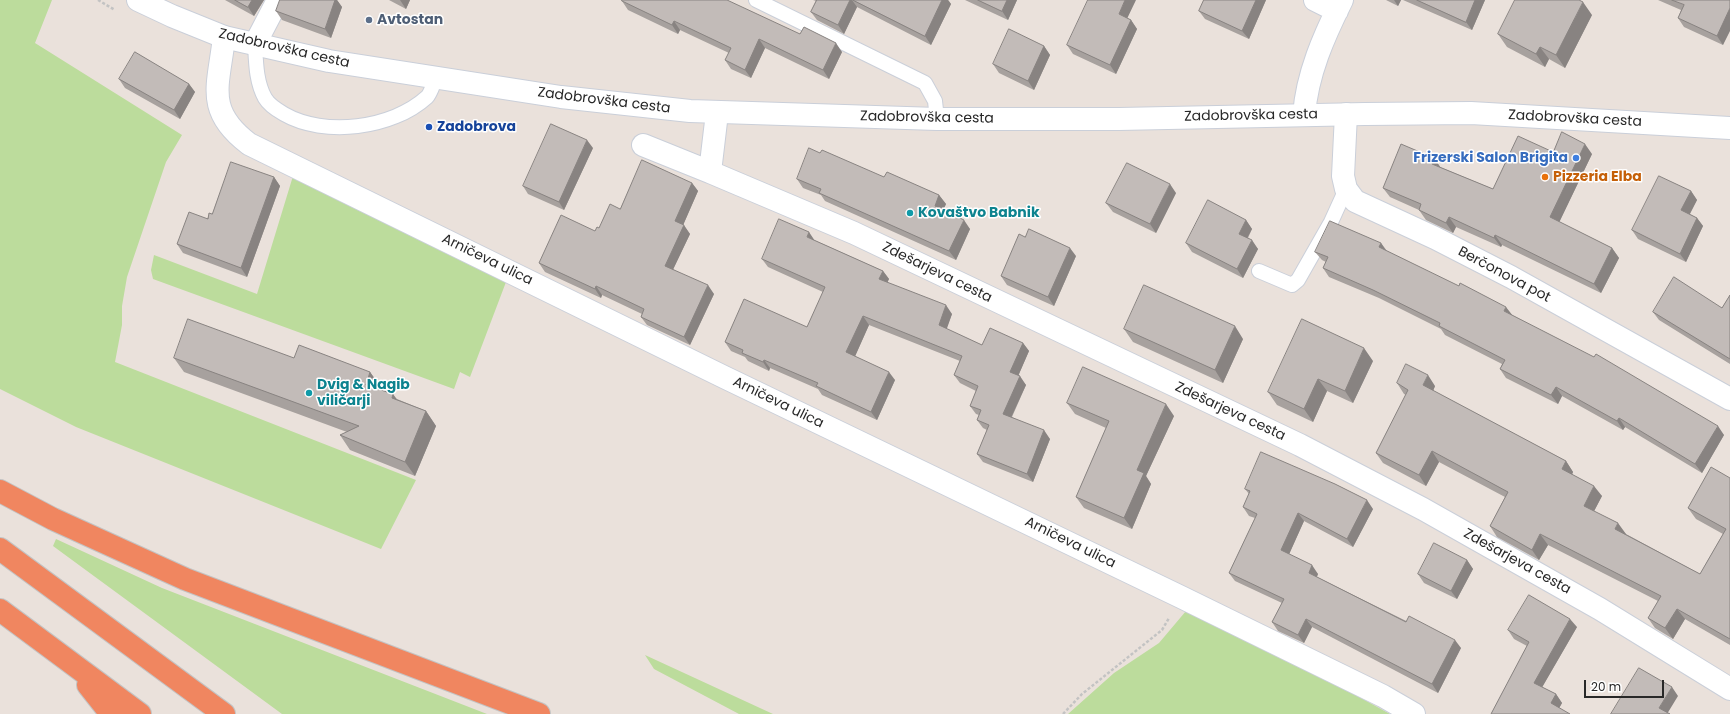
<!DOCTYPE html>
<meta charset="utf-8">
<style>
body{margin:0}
#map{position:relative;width:1730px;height:714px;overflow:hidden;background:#eae1db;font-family:Poppins,sans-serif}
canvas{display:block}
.scale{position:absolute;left:1584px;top:680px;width:80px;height:18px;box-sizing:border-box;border:2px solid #282828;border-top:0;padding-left:5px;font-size:12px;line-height:14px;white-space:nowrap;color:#282828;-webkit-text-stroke:3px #fff;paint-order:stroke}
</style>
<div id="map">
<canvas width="1730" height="714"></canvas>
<div class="scale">20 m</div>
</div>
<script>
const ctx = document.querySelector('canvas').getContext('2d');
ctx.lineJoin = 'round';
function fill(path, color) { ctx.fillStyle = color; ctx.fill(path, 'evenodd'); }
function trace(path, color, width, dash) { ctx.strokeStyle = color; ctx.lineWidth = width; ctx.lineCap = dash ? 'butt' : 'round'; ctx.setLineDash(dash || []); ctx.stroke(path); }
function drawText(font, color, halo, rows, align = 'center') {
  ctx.font = font + ' Poppins,sans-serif'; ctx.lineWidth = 3; ctx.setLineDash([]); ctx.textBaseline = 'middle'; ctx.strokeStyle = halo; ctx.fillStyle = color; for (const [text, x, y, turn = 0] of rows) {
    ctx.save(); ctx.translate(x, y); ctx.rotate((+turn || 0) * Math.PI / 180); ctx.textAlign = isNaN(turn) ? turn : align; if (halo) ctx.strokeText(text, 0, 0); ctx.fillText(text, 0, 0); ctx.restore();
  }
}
fill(new Path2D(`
 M0 0H52L35 43 182 135 166 162 127 277 122 306V325L115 362 416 480 381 549 76 427 0 389Z
 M293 176 506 282 470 377 460 372 454 389 153 279 151 270 154 255 257 294Z
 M56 539 162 588 487 714H282L53 546Z
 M1186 611 1209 614 1390 714H1068L1114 673 1159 643Z
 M645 655 773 714H739L654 669Z`), '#bcdc9c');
const lane = new Path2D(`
 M756 0 925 83 935 101 937 119
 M255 44C256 62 256 82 265 98 269 105 277 110 284 114 324 137 392 129 427 97 431 93 433 84 436 78
 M1259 271 1292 285 1298 280 1331 222 1346 189`);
const street = new Path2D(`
 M1315 0 1337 11
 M224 37C219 85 204 110 249 144L724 377 1181 597 1383 696 1414 714
 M255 44 278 0
 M717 113 710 172 854 233 1300 445 1423 509 1600 609 1730 689
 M1346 114 1343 176 1346 189 1355 201 1435 238 1511 277 1730 399
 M1304 115C1307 74 1324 36 1342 0
 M643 145 710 172`);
const secondary = new Path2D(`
 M138 0 172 16 224 37 329 61 561 97 690 111 937 119H1119L1365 114 1471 113 1730 128`);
const highway = new Path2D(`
 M0 491 53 519 185 579 539 714
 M0 549 224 714
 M0 610 140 714
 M88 685 111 714`);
trace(lane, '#cacfd9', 16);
trace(street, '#cacfd9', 24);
trace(secondary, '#cacfd9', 24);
trace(highway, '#c3c3c3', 24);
trace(new Path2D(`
 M98 0 115 10
 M1063 714 1082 694 1162 630 1169 618`), '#c3c3c3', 2.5, [3, 2]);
trace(lane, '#fff', 14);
trace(street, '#fff', 22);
trace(secondary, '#fff', 22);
trace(highway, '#f08660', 22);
fill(new Path2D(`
 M225 0H264L254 16Z
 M280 0H337L342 7 331 38 282 20 276 11Z
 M389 0H410L406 9Z
 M813 0H948L951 4 931 45 857 7 844 34 817 20 811 12 816 1Z
 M965 0H1017L1008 20Z
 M1204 0H1266L1249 39 1205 19 1199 11Z
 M1386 0H1401L1398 6Z
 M1403 0H1485L1472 30Z
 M1658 0H1730L1723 45 1684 27 1678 18 1681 10Z
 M622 1 800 34 842 52 829 79 765 48 751 78 731 69 725 60 729 53 680 30 678 34 628 10Z
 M1592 15 1565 68 1549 59 1545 67 1507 47 1498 34Z
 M1127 18 1131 20 1137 29 1116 74 1073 54 1067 45Z
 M1044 46 1050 55 1034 90 999 73 993 64Z
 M119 79 189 84 195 92 180 119 125 88Z
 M593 148 564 210 528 194 523 186Z
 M1553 152 1592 154 1559 222 1612 248 1619 258 1601 293 1502 245 1501 247 1456 227 1453 233 1426 220 1419 210 1390 197 1383 188 1434 158 1440 167 1493 189Z
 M274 177 280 186 247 277 183 253 177 244 212 214Z
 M884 177 939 195 946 204 943 210 970 229 956 260 825 201 821 195 803 188 797 179Z
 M692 183 698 191 683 225 690 234 673 269 714 294 690 345 647 325 641 317 642 314 602 295 601 298 545 272 539 263 595 231 599 228Z
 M1691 191 1697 200 1690 214 1697 218 1703 226 1686 262 1638 239 1632 230Z
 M1176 193 1156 233 1113 212 1106 203Z
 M1246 220 1252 229 1248 238 1258 249 1243 278 1192 252 1186 243Z
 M814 240 883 271 889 279 887 282 952 314 946 329 982 345 1023 343 1029 351 1018 376 1026 385 1012 417 1050 439 1033 482 983 462 977 454 987 430 983 428 977 420 979 415 976 414 970 406 976 391 960 383 954 375 960 361 869 325 855 356 895 380 877 420 822 395 818 389 770 368 769 371 748 361 745 357 731 351 725 342 807 327 823 292 768 267 762 259Z
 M1381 243 1387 251 1512 315 1724 435 1702 473 1625 427 1623 430 1562 396 1558 404 1506 378 1500 369 1502 364 1445 335 1441 329 1379 298 1329 277 1323 268 1326 262 1322 260 1315 252Z
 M1076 256 1054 306 1007 285 1001 276Z
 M1730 295V364L1659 320 1653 312 1722 308Z
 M1124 329 1243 339 1223 383 1133 342Z
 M174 358H294L370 372 380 386 379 389 397 399 426 411 436 426 415 476 350 450 340 435 347 432 184 372Z
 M1373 361 1353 403 1327 391 1313 422 1277 405 1268 392Z
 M1397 383 1435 386 1433 391 1566 461 1573 472 1572 475 1602 496 1594 511 1626 534 1700 574 1723 534 1696 519 1688 508 1730 478V645L1685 619 1673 639 1655 628 1648 618 1658 601 1548 545 1539 560 1497 537 1490 526 1505 497 1439 462 1426 486 1383 463 1376 453 1406 395 1404 394Z
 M1067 403 1174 416 1146 476 1151 484 1132 529 1084 508 1076 497 1106 428 1075 414Z
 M1245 489 1373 509 1353 547 1304 521 1289 554 1318 574 1317 577 1461 648 1438 693 1312 627 1304 643 1278 631 1272 622 1282 603 1235 581 1229 573 1255 518 1249 516 1243 507 1249 494Z
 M1467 560 1473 569 1457 599 1424 583 1418 574Z
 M1577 627 1542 687 1556 694 1562 703 1559 708 1491 714 1527 646 1514 639 1508 630Z`), '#a7a19e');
fill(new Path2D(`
 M252 0H264L254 16 248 7Z
 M335 0H337L342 7 331 38 325 29Z
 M400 0H410L406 9Z
 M850 0H852L857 7 844 34 838 25Z
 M942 0H948L951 4 931 45 925 36Z
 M1007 0H1017L1008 20 1002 11Z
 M1125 0H1136L1125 23 1119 14Z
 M1256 0H1266L1249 39 1242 31Z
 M1394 0H1401L1398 6Z
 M1475 0H1485L1472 30 1466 22Z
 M1583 2 1592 15 1565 68 1556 55Z
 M1730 8V31L1723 45 1717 36Z
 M1131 20 1137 29 1116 74 1110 65Z
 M674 21 680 30 678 34 672 25Z
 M759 39 765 48 751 78 745 70Z
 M836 43 842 52 829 79 823 70Z
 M1044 46 1050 55 1034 90 1028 81Z
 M1540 47 1549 59 1545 67 1536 54Z
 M189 84 195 92 180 119 174 110Z
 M587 140 593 148 564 210 559 202Z
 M1585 144 1592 154 1557 227 1550 217Z
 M1434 158 1441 168 1432 164Z
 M274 177 280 186 247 277 241 268Z
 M692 183 698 191 681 230 675 221Z
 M1170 184 1176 193 1156 233 1150 224Z
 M1691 191 1697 200 1687 219 1681 210Z
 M939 195 946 204 941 215 935 206Z
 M1449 217 1456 227 1453 233 1446 223Z
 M1697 218 1703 226 1686 262 1680 254Z
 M964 220 970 229 956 260 949 251Z
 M1246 220 1252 229 1245 242 1239 234Z
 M684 225 690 234 671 274 665 266Z
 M809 232 815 241 807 237Z
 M1495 235 1502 245 1501 247 1494 238Z
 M1252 240 1258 249 1243 278 1237 269Z
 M1381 243 1387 252 1379 247Z
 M1070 248 1076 256 1054 306 1048 297Z
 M1612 248 1619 258 1601 293 1594 284Z
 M883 271 889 279 885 288 879 279Z
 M708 285 714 294 690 345 684 337Z
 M596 286 602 295 601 298 595 289Z
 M946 305 952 314 945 334 939 325Z
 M1506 307 1513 316 1504 311Z
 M863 316 869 325 853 361 846 352Z
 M1235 326 1243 339 1223 383 1215 370Z
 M1023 343 1029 351 1016 381 1010 372Z
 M1364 348 1373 361 1353 403 1345 391Z
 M764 360 770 368 769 371 763 362Z
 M370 372 380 386 376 399 366 385Z
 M889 372 895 380 877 420 871 412Z
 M1428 375 1435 386 1431 396 1423 385Z
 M1020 376 1026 385 1009 422 1003 414Z
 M1318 379 1327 391 1313 422 1304 409Z
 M1556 387 1562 396 1558 404 1551 395Z
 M393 394 404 409 392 398Z
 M1166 404 1174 416 1146 476 1151 484 1132 529 1124 518 1137 470Z
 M426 411 436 426 415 476 405 462Z
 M1619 418 1625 427 1623 430 1617 421Z
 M1718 426 1724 435 1702 473 1695 464Z
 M1044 430 1050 439 1033 482 1027 474Z
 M1432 451 1439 462 1426 486 1419 475Z
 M1566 461 1573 472 1569 480 1562 469Z
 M1594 486 1602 496 1591 517 1584 506Z
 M1367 500 1373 509 1353 547 1347 539Z
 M1298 513 1304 521 1287 559 1281 550Z
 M1618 523 1626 534 1623 540 1615 529Z
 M1540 534 1548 545 1539 560 1532 550Z
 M1467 560 1473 569 1457 599 1451 591Z
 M1312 565 1318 574 1314 582 1309 573Z
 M1677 609 1685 619 1673 639 1665 628Z
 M1306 619 1312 627 1304 643 1298 635Z
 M1570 619 1577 627 1540 691 1534 683Z
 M1455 640 1461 648 1438 693 1432 684Z
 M1672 687 1678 696 1667 714 1659 708Z
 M1556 694 1562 703 1557 712 1551 703Z`), '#888381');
const building = new Path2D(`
 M235 0H252L248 7Z
 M280 0H335L325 29 276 11Z
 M622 0H727L800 34 804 27 836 43 823 70 759 39 745 70 725 60 731 48 674 21 672 25 622 1Z
 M817 0H850L838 25 811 12Z
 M853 0H942L925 36Z
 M978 0H1007L1002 11Z
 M1088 0H1125L1119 14 1131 20 1110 65 1067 45Z
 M1204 0H1256L1242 31 1199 11Z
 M1417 0H1475L1466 22Z
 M1515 0H1579L1583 2 1556 55 1540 47 1536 54 1498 34Z
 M1672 0H1730V8L1717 36 1678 18 1684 5Z
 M1009 29 1044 46 1028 81 993 64Z
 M135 52 189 84 174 110 119 79Z
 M551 124 587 140 559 202 523 186Z
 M1562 132 1585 144 1550 217 1612 248 1594 284 1495 235 1494 238 1449 217 1446 223 1419 210 1421 204 1383 188 1401 144 1434 158 1432 164 1493 189 1518 136 1553 152Z
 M809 148 820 153 822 150 884 177 887 172 939 195 935 206 964 220 949 251 819 193 821 189 797 179Z
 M642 160 692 183 675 221 684 225 665 266 708 285 684 337 641 317 644 309 596 286 595 289 539 263 561 215 595 231 597 227 599 228 610 204 620 209Z
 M231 162 274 177 241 268 177 244 189 212 208 219 209 213 212 214Z
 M1127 163 1170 184 1150 224 1106 203Z
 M1659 176 1691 191 1681 210 1697 218 1680 254 1632 230Z
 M1208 200 1246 220 1239 234 1252 240 1237 269 1186 243Z
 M779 219 809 232 807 237 883 271 879 279 946 305 939 325 982 345 990 328 1023 343 1010 372 1020 376 1003 414 1044 430 1027 474 977 454 989 425 977 420 981 410 970 406 978 386 954 375 962 356 863 316 846 352 889 372 871 412 816 386 818 383 764 360 763 362 742 353 743 350 725 342 744 299 807 327 825 287 762 259Z
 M1330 221 1381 243 1379 247 1459 286 1460 283 1506 307 1504 311 1594 357 1596 354 1718 426 1695 464 1619 418 1617 421 1556 387 1551 395 1500 369 1505 360 1439 326 1440 323 1373 290 1323 268 1328 257 1315 252Z
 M1029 229 1070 248 1048 297 1001 276 1019 234 1025 237Z
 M1674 277 1722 308 1730 295V359L1653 312Z
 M1144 285 1235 326 1215 370 1124 329Z
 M188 319 294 358 299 345 370 372 366 385 393 394 392 398 426 411 405 462 340 435 359 426 174 358Z
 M1302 319 1364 348 1345 391 1318 379 1304 409 1268 392Z
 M1406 364 1428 375 1423 385 1566 461 1562 469 1594 486 1584 506 1618 523 1615 529 1700 574 1726 529 1688 508 1711 467 1730 478V639L1677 609 1665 628 1648 618 1661 596 1540 534 1532 550 1490 526 1508 492 1432 451 1419 475 1376 453 1408 390 1397 383Z
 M1083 367 1166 404 1137 470 1144 473 1124 518 1076 497 1109 421 1067 403Z
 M1261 452 1335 484 1367 500 1347 539 1298 513 1281 550 1312 565 1309 573 1406 622 1409 616 1455 640 1432 684 1306 619 1298 635 1272 622 1284 599 1229 573 1257 514 1243 507 1250 491 1245 489Z
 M1434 543 1467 560 1451 591 1418 574Z
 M1529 595 1570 619 1534 683 1556 694 1551 703 1570 714H1491L1529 642 1508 630Z
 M1639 668 1672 687 1659 708 1670 714H1611Z`);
fill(building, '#c2bbb8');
trace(building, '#888381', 1);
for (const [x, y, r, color] of [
 [369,20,4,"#5c6f8a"],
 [429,127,4,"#1a4fb4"],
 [1576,158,4,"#3f7fe0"],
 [1545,177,4,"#e8710a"],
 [910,213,4,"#0f9aa8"],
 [309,393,4,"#0f9aa8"]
]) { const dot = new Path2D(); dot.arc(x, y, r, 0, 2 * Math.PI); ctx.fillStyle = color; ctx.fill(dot); trace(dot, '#fff', 1.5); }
drawText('bold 14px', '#4e5e75', '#fff', [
 ["Avtostan",377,20]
], 'left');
drawText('14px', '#282828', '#fff', [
 ["Zadobrovška cesta",284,49,13],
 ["Zadobrovška cesta",604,101,7],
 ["Zadobrovška cesta",1251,116,-1],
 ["Zadobrovška cesta",927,118,1],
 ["Zadobrovška cesta",1575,119,3],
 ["Arničeva ulica",487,260,26],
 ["Zdešarjeva cesta",937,273,26],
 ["Berčonova pot",1504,275,28],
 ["Arničeva ulica",778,403,26],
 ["Zdešarjeva cesta",1230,412,25],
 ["Arničeva ulica",1070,543,26],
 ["Zdešarjeva cesta",1517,562,29]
]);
drawText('bold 14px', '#164399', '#fff', [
 ["Zadobrova",437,127]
], 'left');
drawText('bold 14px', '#366cbe', '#fff', [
 ["Frizerski Salon Brigita",1568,158]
], 'right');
drawText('bold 14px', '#c56008', '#fff', [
 ["Pizzeria Elba",1553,177]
], 'left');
drawText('bold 14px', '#0d838f', '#fff', [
 ["Kovaštvo Babnik",918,213],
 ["Dvig & Nagib",317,385],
 ["viličarji",317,401]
], 'left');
</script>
